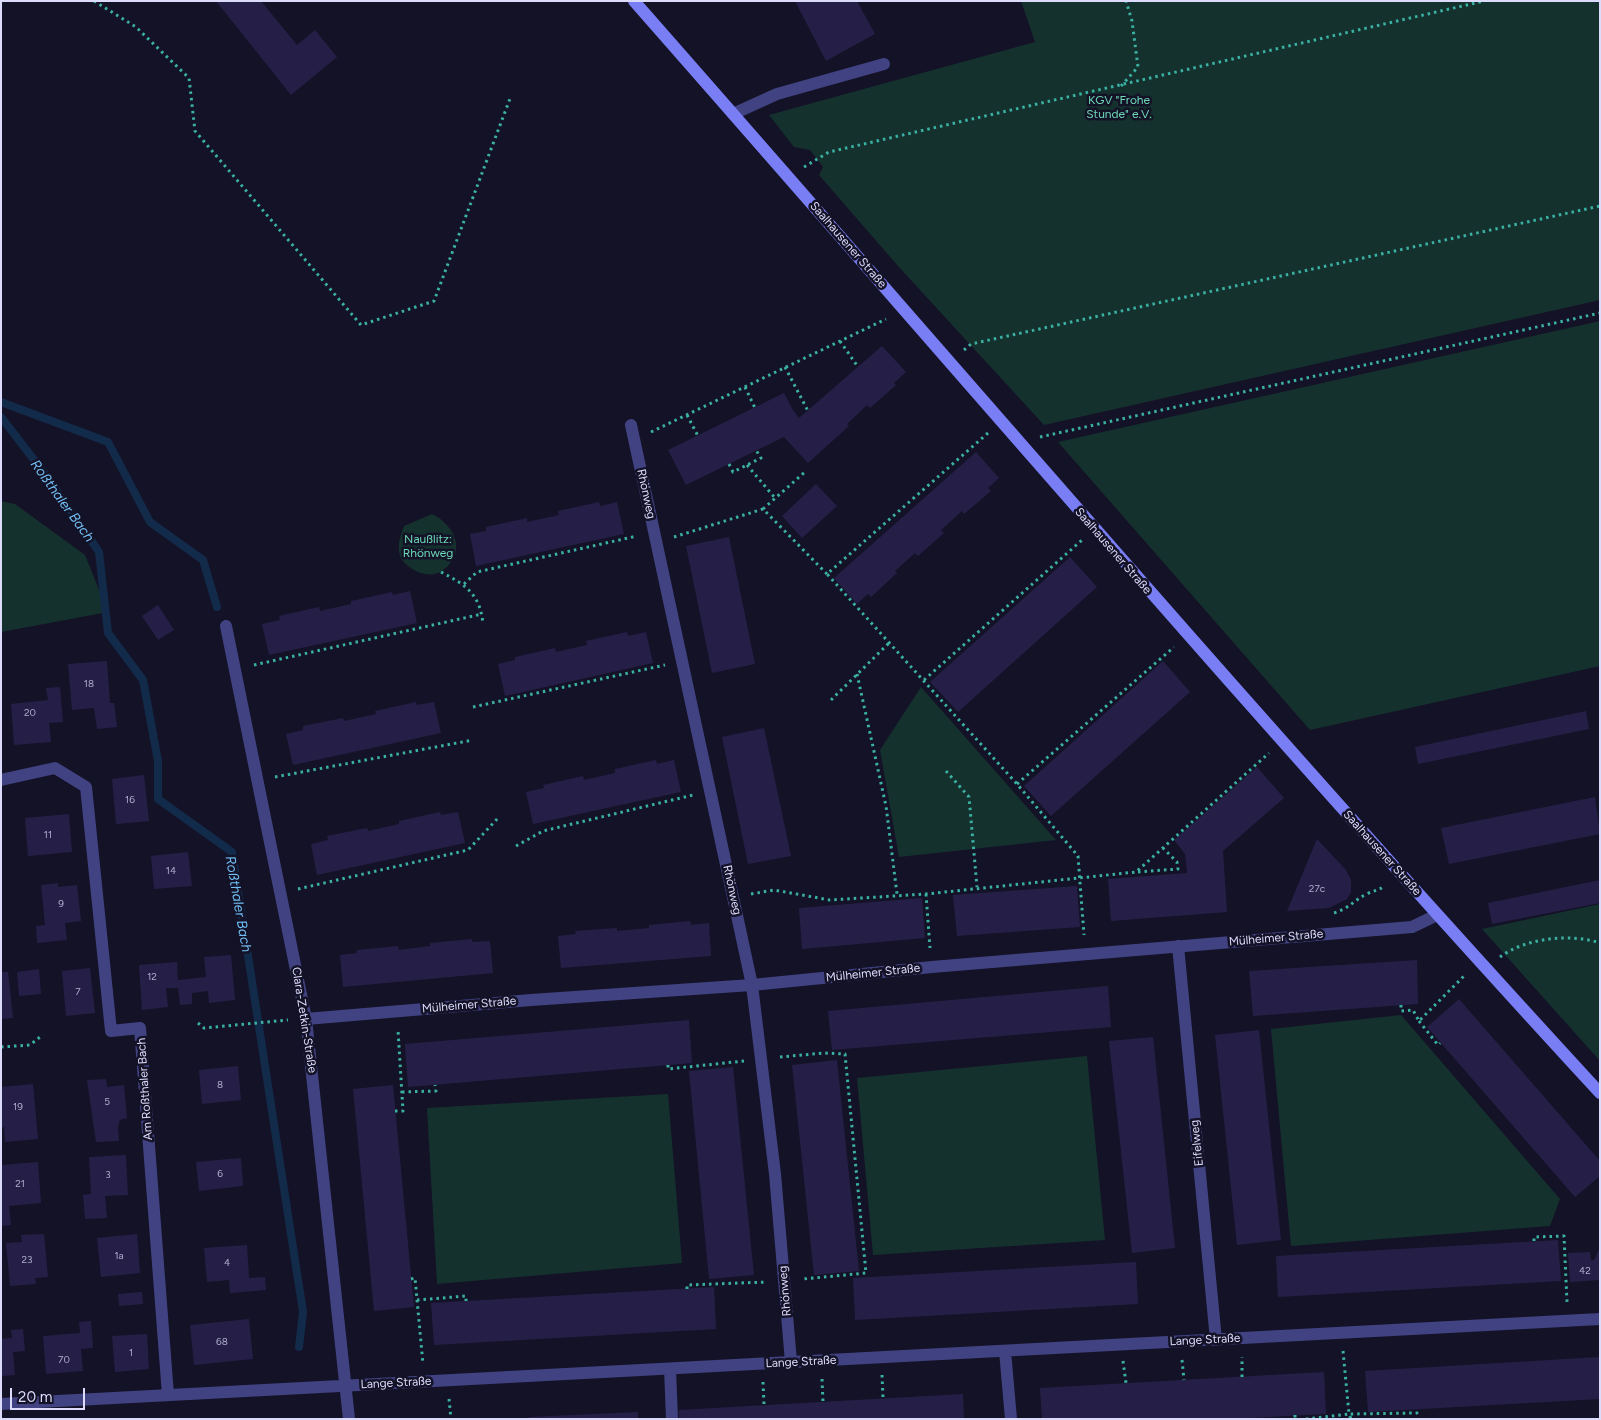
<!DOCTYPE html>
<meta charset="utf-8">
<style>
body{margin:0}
#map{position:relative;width:1601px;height:1420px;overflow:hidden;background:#141227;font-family:Figtree,sans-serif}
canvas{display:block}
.frame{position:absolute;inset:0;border:2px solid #dddbfc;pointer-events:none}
.scale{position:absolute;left:10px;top:1388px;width:75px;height:22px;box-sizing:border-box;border:2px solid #dddbfc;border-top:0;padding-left:6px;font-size:15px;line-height:18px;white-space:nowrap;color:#dddbfc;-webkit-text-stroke:4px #141227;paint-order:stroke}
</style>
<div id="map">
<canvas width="1601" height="1420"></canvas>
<div class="frame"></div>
<div class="scale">20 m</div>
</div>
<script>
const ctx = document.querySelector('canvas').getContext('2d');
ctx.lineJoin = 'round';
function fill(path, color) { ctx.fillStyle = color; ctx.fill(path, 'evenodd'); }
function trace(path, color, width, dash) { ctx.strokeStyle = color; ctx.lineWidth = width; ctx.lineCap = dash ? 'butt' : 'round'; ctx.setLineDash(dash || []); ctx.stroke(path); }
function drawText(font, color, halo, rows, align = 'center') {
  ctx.font = font + ' Figtree,sans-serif'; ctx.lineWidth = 5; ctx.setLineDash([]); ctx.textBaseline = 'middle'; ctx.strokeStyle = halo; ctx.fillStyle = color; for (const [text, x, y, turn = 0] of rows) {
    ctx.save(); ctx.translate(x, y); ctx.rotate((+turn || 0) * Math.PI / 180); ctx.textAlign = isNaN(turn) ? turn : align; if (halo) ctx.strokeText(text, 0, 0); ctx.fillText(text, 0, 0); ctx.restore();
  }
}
fill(new Path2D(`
 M1021 1H1600V300L1044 425 898 266 819 175 823 167 810 150 794 147 769 115 1035 42Z
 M1600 321V666L1310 730 1058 442Z
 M1 501 15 504 85 555 108 612 1 632Z
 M432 514C455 525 468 553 442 571 429 580 406 570 400 556 397 545 400 536 404 526Z
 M921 687 1056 840 899 857 880 750Z
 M1600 904V1061L1482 929Z
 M1401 1015 1560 1199 1550 1226 1291 1246 1271 1029Z
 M1087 1056 1105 1240 873 1255 857 1078Z
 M668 1094 682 1263 437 1284 427 1108Z`), '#15312e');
trace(new Path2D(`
 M1 402 108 442 150 522 203 560 217 607
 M1 417 48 478 99 552 108 633 143 680 158 761V799L232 852 303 1312 299 1347`), '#132b4a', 8);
fill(new Path2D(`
 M216 1H261L297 45 315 30 337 57 291 95Z
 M795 1H857L875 34 826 61Z
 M882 346 906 372 894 383 896 385 870 408 867 405 847 424 849 426 808 463 784 437 686 485 668 450 784 393 793 410 799 418Z
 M976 452 999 478 988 488 991 491 964 514 962 511 941 530 944 533 918 556 915 553 895 571 897 573 871 597 868 594 857 604 834 578Z
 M816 484 837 506 802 538 782 516Z
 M599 502 600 506 617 502 624 534 476 566 470 534 486 531V527L527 518V522L559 515 558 511Z
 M729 537 755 664 712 673 686 546Z
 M1070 557 1097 587 958 712 930 682Z
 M410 591 417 623 269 655 262 624 280 620 279 616 319 607 320 611 351 604V601L392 592 393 595Z
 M158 605 174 630 158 640 142 616Z
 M627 632 628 636 646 632 653 663 505 696 498 664 515 660V657L555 648 556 652 587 645 586 641Z
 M107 661 110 703H114L117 727 97 729 94 708 72 710 68 664Z
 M1163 661 1190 692 1051 816 1024 786Z
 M60 687 63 722 49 723 51 742 14 745 11 704 48 700 46 688Z
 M416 702 417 705 434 702 441 733 293 765 286 734 303 730V726L343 718 344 721 376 714 375 711Z
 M1586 711 1589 729 1418 764 1415 747Z
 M764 728 791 856 748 864 722 737Z
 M656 760 657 764 674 760 681 792 533 824 526 792 544 788 543 785 583 776 584 780 615 773V769Z
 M1257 767 1284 798 1223 851 1227 912 1111 921 1108 879 1187 873 1185 854 1174 840Z
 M144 775 149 821 116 824 112 779Z
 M1595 797 1600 834 1449 864 1441 828Z
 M440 812 441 815 458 812 465 843 317 875 311 844 328 840 327 836 367 828 368 831 399 824V821Z
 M69 814 72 852 28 856 25 818Z
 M1317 839 1346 870 1351 880V892L1347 899 1329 908 1287 911Z
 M188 852 192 886 154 889 151 856Z
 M1600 880V903L1492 924 1488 903Z
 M58 883V887L77 885 81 921 65 923 67 940 37 943 36 926 45 925 41 885Z
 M1077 886 1080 927 957 936 953 895Z
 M922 898 925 938 802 949 799 908Z
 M690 921 691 925 709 923 711 956 561 968 558 936 576 934 575 931 617 928V931L649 928V925Z
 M472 939V942L490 941 493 973 343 987 340 955 357 953V950L398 946 399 950 430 946V943Z
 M231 955 235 1000 209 1003 208 991 192 993V1004L180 1005 178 988H166L168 1007 142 1010 139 965 177 962 178 980 206 977 204 957Z
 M1417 960 1418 1004 1253 1016 1249 971Z
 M90 968 95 1013 66 1016 62 971Z
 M39 969 41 994 19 996 17 972Z
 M1 972H8L13 1018 1 1019Z
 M1108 986 1111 1027 832 1050 828 1011Z
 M1459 999 1600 1161V1176L1575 1197 1427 1027Z
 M689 1020 692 1063 408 1087 405 1044Z
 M1259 1030 1281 1240 1237 1245 1215 1035Z
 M1153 1037 1175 1248 1132 1253 1109 1041Z
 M837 1060 859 1271 814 1275 792 1065Z
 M238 1066 241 1100 202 1104 199 1070Z
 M733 1067 754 1275 709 1279 689 1071Z
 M106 1079 107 1087 124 1085 127 1118 120 1120 118 1127 119 1141 96 1142 87 1080Z
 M33 1084 38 1139 5 1142 4 1127 1 1128V1087Z
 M393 1085 414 1307 374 1311 353 1089Z
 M126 1155 128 1195 105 1196 107 1218 85 1219 83 1195 91 1194 89 1157Z
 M241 1158 243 1186 199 1191 196 1162Z
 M38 1162 41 1203 9 1206 11 1225 1 1226V1165Z
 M44 1234 48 1277 35 1278 36 1284 10 1286 6 1243 22 1242 21 1235Z
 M137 1234 140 1273 101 1277 97 1238Z
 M1558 1240 1561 1281 1278 1297 1276 1256Z
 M247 1245 249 1278 265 1277 266 1290 230 1293 229 1280 207 1282 204 1248Z
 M1600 1247V1280L1570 1282 1568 1253 1590 1252 1591 1260H1594Z
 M1136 1262 1138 1304 855 1320 853 1278Z
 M714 1287 716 1329 434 1345 431 1303Z
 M142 1292 143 1304 119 1306 118 1294Z
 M249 1319 253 1359 194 1365 190 1325Z
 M91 1321 93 1348 81 1349 83 1371 46 1374 43 1336 80 1333 79 1322Z
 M23 1329 25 1351 13 1352 15 1375 1 1376V1339L12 1338 11 1330Z
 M147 1334 149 1369 115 1372 112 1336Z
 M1600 1357V1399L1368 1412 1365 1371Z
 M1324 1372 1326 1414 1233 1419H1042L1040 1388Z
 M963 1394 964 1419H679V1410Z
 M638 1412V1419H529V1417Z`), '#251f47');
trace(new Path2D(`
 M94 1 136 27 189 78 195 131 361 325 434 301 511 96
 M1121 86 1138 67 1132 21 1126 1
 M804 167 829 152 1484 1
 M840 341 858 367
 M964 350 971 344 1600 206
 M785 367 808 411
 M745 387 755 408
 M687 415 698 436
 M651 432 886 319
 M988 433 827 574 1017 784 1078 856 1084 935
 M1040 437 1600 313
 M729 464 733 472 761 458 756 450
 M747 465 775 498
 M763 509 806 471
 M674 537 763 509 827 574
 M441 572C466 585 480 594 483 624
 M464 584 477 572 637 536
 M254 665 482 614
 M857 674 886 806 897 894
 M924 680 1082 540
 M831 700 890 642
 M473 707 665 665
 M946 771 969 797 977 887
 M275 777 473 740
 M1017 784 1174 647
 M516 846 543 831 693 795
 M1138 872 1178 869 1177 862 1163 848
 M298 889 468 850 499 817
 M751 894 774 890 830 900 926 894 1136 872 1269 753
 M926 894 930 948
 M1334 913C1350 908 1354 900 1367 894 1374 890 1379 891 1385 885
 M1500 957C1525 938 1571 933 1600 943
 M1401 1005V1011L1413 1010 1419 1021 1466 974
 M1419 1021 1438 1045 1440 1043
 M198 1023 204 1028 288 1020
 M1 1047 30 1045 40 1037
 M780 1057 824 1053 845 1054 866 1273 803 1279
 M668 1065V1069L744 1061
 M402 1092 436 1091 435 1085
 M395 1111H403L398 1030
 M1534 1241V1237L1564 1236 1567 1302
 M411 1279 415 1278 423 1364
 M687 1289V1285L767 1282
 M417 1300 466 1296V1301
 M1343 1351 1349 1414 1417 1413 1416 1409
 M1182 1360 1184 1380
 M1123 1361 1126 1383
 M882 1375 883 1398
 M1242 1377V1357
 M822 1379 823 1402
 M763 1382 764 1405
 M449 1399 451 1419
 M1295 1415V1419
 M1306 1419 1349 1414 1351 1419`), '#3ab1a3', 3, [2.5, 4]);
trace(new Path2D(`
 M733 114 777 94 884 64
 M670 1369 672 1419`), '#414282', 12);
trace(new Path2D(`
 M631 425 752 985 775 1174 791 1362
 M226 626 306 1019 349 1419
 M1 780 55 768 86 787 111 1031 140 1028 168 1395
 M1178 946 1216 1340
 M306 1019 531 1000 752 985 932 967 1412 927 1437 915
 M1005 1351 1011 1419
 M1 1404 1600 1319`), '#414282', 12);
trace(new Path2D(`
 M634 1C955 366 1271 736 1600 1093`), '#797ef5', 12);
drawText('10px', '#afaccf', null, [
 ["18",89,684],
 ["20",30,713],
 ["16",130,800],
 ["11",48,835],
 ["14",171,871],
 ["27c",1317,889],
 ["9",61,904],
 ["12",152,977],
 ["7",78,992],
 ["8",220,1085],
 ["5",107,1102],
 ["19",18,1107],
 ["6",220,1174],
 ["3",108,1175],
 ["21",20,1184],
 ["1a",119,1256],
 ["23",27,1260],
 ["4",227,1263],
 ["42",1585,1271],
 ["68",222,1342],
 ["1",131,1353],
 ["70",64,1360]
]);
drawText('12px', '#6cd8b6', '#141227', [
 ["KGV \"Frohe",1119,100],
 ["Stunde\" e.V.",1119,114],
 ["Naußlitz:",428,539],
 ["Rhönweg",428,553]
]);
drawText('12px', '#dddbfc', '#141227', [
 ["Saalhausener Straße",848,245,49],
 ["Rhönweg",646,494,78],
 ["Saalhausener Straße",1113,551,49],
 ["Saalhausener Straße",1382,853,48],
 ["Rhönweg",732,890,78],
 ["Mülheimer Straße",1276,938,-5],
 ["Mülheimer Straße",873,973,-6],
 ["Mülheimer Straße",469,1005,-5],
 ["Clara-Zetkin-Straße",304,1020,81],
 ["Am Roßthaler Bach",145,1089,-94],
 ["Eifelweg",1197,1143,-96],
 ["Rhönweg",785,1291,-95],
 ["Lange Straße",1205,1340,-3],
 ["Lange Straße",801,1362,-3],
 ["Lange Straße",396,1383,-3]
]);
drawText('italic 14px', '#71bff4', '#141227', [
 ["Roßthaler Bach",62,501,54],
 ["Roßthaler Bach",238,904,80]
]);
</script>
